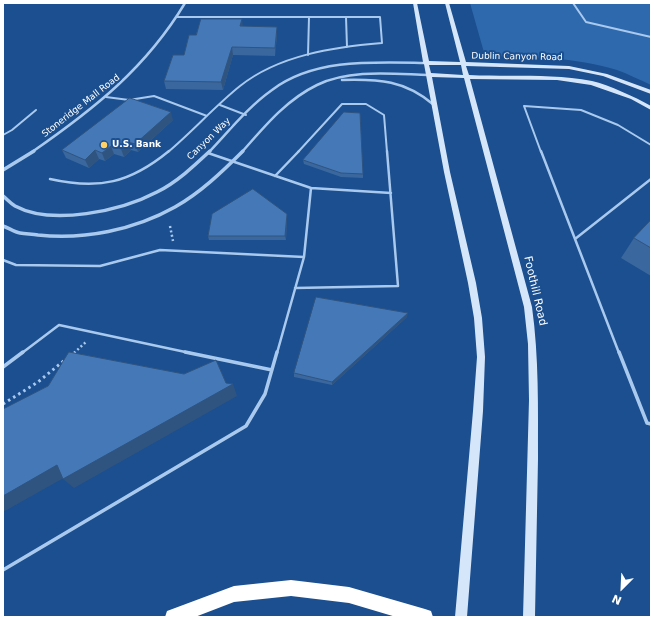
<!DOCTYPE html>
<style>
body{margin:0}
#map{position:relative;width:654px;height:620px;overflow:hidden;background:#1b4f8f;font-family:"DejaVu Sans",sans-serif}
canvas{display:block}
.frame{position:absolute;inset:0;border:4px solid #fff;pointer-events:none}
.north{position:absolute;left:602px;top:568px;width:40px;height:40px;-webkit-text-stroke:3px #1b4f8f;paint-order:stroke;rotate:204deg;font-size:11px;font-weight:700;line-height:16px;text-align:center;color:#fff}
.north::after{content:'';display:block;margin:auto;width:14px;height:18px;background:#fff;clip-path:polygon(50% 0,100% 100%,50% 72%,0 100%)}
</style>
<div id="map">
<canvas width="654" height="620"></canvas>
<div class="frame"></div>
<div class="north">N</div>
</div>
<script>
const ctx = document.querySelector('canvas').getContext('2d');
ctx.lineJoin = 'round';
function fill(path, color) { ctx.fillStyle = color; ctx.fill(path, 'evenodd'); }
function trace(path, color, width, dash) { ctx.strokeStyle = color; ctx.lineWidth = width; ctx.lineCap = dash ? 'butt' : 'round'; ctx.setLineDash(dash || []); ctx.stroke(path); }
function drawText(font, color, halo, rows, align = 'center') {
  ctx.font = font + ' "DejaVu Sans",sans-serif'; ctx.lineWidth = 4; ctx.setLineDash([]); ctx.textBaseline = 'middle'; ctx.strokeStyle = halo; ctx.fillStyle = color; for (const [text, x, y, turn = 0] of rows) {
    ctx.save(); ctx.translate(x, y); ctx.rotate((+turn || 0) * Math.PI / 180); ctx.textAlign = isNaN(turn) ? turn : align; if (halo) ctx.strokeText(text, 0, 0); ctx.fillText(text, 0, 0); ctx.restore();
  }
}
fill(new Path2D(`
 M470 3H651V85C640 80 628 74 617 70 575 57 529 57 485 56Z`), '#2e69ad');
trace(new Path2D(`
 M170 226 173 241
 M74 353 87 341`), '#a9c9ee', 2.5, [2, 2.5]);
trace(new Path2D(`
 M71 355 75 352
 M3 404 38 382 66 359`), '#a9c9ee', 3, [2.5, 3.5]);
trace(new Path2D(`
 M228 3H379
 M573 3 586 22 651 37
 M346 17 347 47
 M308 55 309 17
 M106 97 129 100 154 96 207 116
 M220 105 246 115
 M3 135 12 130 36 110
 M168 152C193 131 215 106 240 86 279 55 334 47 382 43L380 17H177
 M298 152 342 104H366L384 115 387 152
 M541 152 524 106 581 110 618 125 651 145`), '#a9c9ee', 2);
trace(new Path2D(`
 M541 151 575 239
 M208 153 311 188 304 257 277 353
 M275 176 299 151
 M50 179C99 190 130 183 169 151
 M311 188 391 193
 M3 260 16 265 100 266 160 250 304 257
 M295 288 398 286 387 151
 M22 353 59 325 190 353
 M619 353 575 239 651 179`), '#a9c9ee', 2.5);
trace(new Path2D(`
 M185 352 272 370
 M619 352 647 423 651 424
 M3 367 23 352
 M3 570 246 426 265 394 277 352`), '#a9c9ee', 3.5);
trace(new Path2D(`
 M342 80C379 79 405 80 434 105
 M32 152C94 109 146 68 185 3
 M209 152C229 131 248 107 272 90 314 58 375 62 425 63
 M242 152C264 127 286 100 317 85 350 69 392 74 428 75`), '#a9c9ee', 2.5);
trace(new Path2D(`
 M3 170 34 151
 M3 196C7 199 10 203 15 206 52 226 121 211 157 192 177 182 194 166 210 151
 M3 226C9 228 14 232 20 233 26 234 32 234 38 235 84 240 134 230 175 207 200 193 222 172 243 151`), '#a9c9ee', 3.5);
fill(new Path2D(`
 M413 3H417L429 61 460 62 445 3H449L466 62 569 66 607 74 651 90V94L603 76 569 69 466 66 469 75C510 77 551 73 592 81 609 85 635 97 651 106V110L631 99 591 85 557 80 470 79 532 307C539 358 538 408 538 459 537 512 536 564 535 617H523L529 400 528 344 524 307 464 78 432 77 450 172 476 283 482 318 485 357 483 411 467 617H455L473 411 477 357 474 318 468 283 444 172 424 64 422 63 423 62ZM429 65H461L463 75 431 73Z`), '#d6e6fa');
fill(new Path2D(`
 M291 580 349 587 425 609 431 611 433 617H396L349 603 291 596 234 602 195 617H165L167 611 234 586Z`), '#fff');
fill(new Path2D(`
 M243 26 277 35 275 56 233 55 223 90 166 89 164 81 184 55 196 35Z
 M173 120 138 152 131 150 124 157 114 154 105 161 99 159 89 168 66 158 62 150Z
 M303 160 363 174V178L341 177 304 164Z
 M287 214V218L286 240H209L208 236Z
 M651 220V276L621 258 634 238Z
 M407 317 332 385 294 377V373Z`), '#3a679d');
fill(new Path2D(`
 M242 19 243 27 240 26Z
 M277 27V35L275 56V48Z
 M232 47 233 55 223 90 221 82Z
 M171 112 173 120 138 152 135 144Z
 M128 142 131 150 124 157 121 149Z
 M111 146 114 154 105 161 102 153Z
 M95 150 99 159 89 168 85 160Z
 M287 214V218L286 240 285 236Z
 M408 313 407 317 332 385V382Z
 M233 384 237 396 74 488 63 479Z
 M57 465 69 475 3 512V496Z`), '#305480');
const building = new Path2D(`
 M201 19H242L240 26 277 27 275 48 232 47 221 82 164 81 173 55H184L189 35H196Z
 M130 98 171 112 135 144 128 142 121 149 111 146 102 153 95 150 85 160 62 150Z
 M344 112 360 113 363 174 341 173 303 160Z
 M253 189 287 214 285 236H208L212 214Z
 M651 220V248L634 238Z
 M316 297 408 313 332 382 294 373Z
 M69 352 184 374 216 360 226 383 233 384 63 479 57 465 3 496V409L48 386Z`);
fill(building, '#4478b7');
trace(building, '#305480', 1);
for (const [x, y, r, color] of [
 [104,145,4,"#ffd166"]
]) { const dot = new Path2D(); dot.arc(x, y, r, 0, 2 * Math.PI); ctx.fillStyle = color; ctx.fill(dot); trace(dot, '#1b4f8f', 1.5); }
drawText('9px', '#fff', '#1b4f8f', [
 ["Dublin Canyon Road",517,57,1],
 ["Stoneridge Mall Road",81,106,-38],
 ["Canyon Way",209,139,-44]
]);
drawText('bold 9px', '#fff', '#1b4f8f', [
 ["U.S. Bank",112,145]
], 'left');
drawText('11px', '#fff', '#1b4f8f', [
 ["Foothill Road",535,291,77]
]);
</script>
